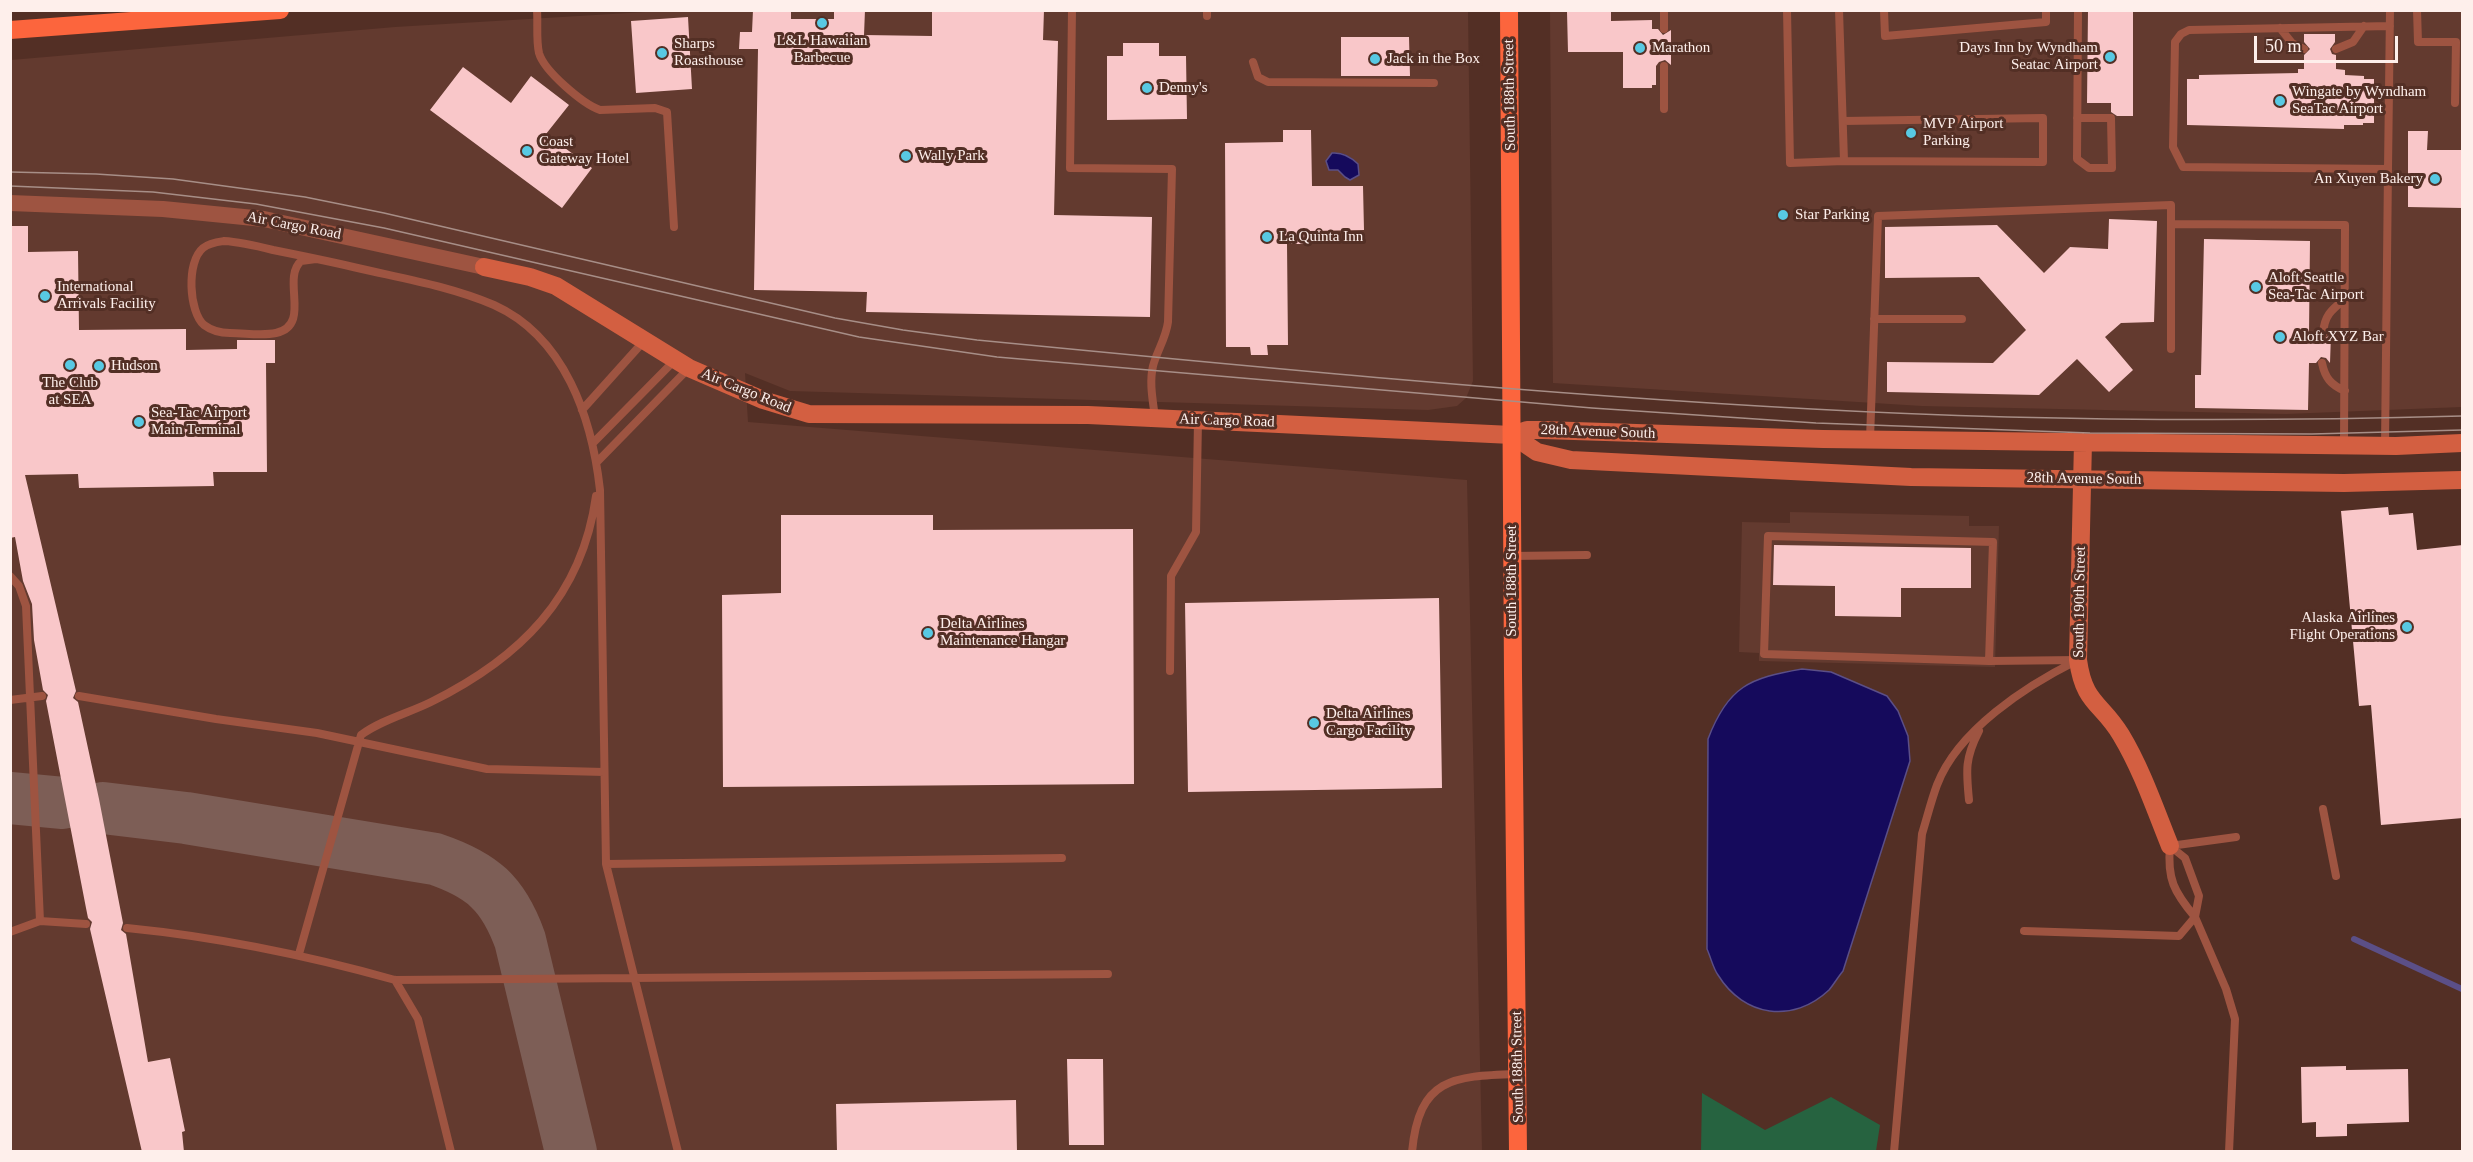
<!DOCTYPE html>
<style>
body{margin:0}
#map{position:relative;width:2473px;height:1162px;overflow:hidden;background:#532f25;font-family:"Times New Roman",serif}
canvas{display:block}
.frame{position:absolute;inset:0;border:12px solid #feefeb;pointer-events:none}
.scale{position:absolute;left:2254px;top:36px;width:144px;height:27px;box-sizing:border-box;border:3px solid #feefeb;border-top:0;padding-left:8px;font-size:18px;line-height:21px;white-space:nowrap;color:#feefeb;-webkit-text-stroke:4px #532f25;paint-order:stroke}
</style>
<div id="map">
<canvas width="2473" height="1162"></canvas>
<div class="frame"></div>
<div class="scale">50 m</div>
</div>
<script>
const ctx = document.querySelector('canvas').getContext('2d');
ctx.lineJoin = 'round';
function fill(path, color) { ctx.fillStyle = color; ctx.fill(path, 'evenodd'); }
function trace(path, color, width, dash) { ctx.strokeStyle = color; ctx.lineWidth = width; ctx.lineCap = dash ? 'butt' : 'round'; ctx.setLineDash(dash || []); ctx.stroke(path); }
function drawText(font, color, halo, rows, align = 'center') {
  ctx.font = font + ' "Times New Roman",serif'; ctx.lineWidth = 6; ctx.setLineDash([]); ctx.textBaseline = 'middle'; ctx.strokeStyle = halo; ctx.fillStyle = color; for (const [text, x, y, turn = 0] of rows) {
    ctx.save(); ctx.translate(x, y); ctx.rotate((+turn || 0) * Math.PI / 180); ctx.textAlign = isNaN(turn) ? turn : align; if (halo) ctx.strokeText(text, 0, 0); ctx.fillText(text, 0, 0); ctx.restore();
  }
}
fill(new Path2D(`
 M662 11H1468L1473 381 1466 398 1457 406 1428 410 790 391 745 373 748 422 1467 480 1482 1151 11 1152V60L395 27Z
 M1550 11H2462V407L2286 414 1922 406 1553 383Z
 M1790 512 1969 516V526H1999L1995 667 1759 661V653L1739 652 1742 522 1790 523Z`), '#633a2f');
fill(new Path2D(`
 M1702 1093 1765 1130 1831 1097 1880 1125 1876 1151H1701Z`), '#266340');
const water = new Path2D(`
 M1332 153C1343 152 1351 157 1358 164L1359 175 1350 180 1345 177 1338 170H1329L1326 161Z
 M1802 669 1831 672 1887 696 1898 711 1908 736 1910 761 1843 971C1838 977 1834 984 1829 990 1793 1024 1744 1017 1718 975 1713 968 1711 958 1707 949L1708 739C1728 686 1750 678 1802 669Z`);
fill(water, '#150a5c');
trace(water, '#5b4f87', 1.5);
trace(new Path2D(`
 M2354 939 2462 989`), '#5b4f87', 6);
trace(new Path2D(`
 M10 798 63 803
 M103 808 186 818 435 859C482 875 503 893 520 940L571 1152`), '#7d5e56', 52);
fill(new Path2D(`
 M753 10H791V19H834V10H865L864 35 932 36V10H1044L1043 40 1058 41 1054 215 1152 217 1150 317 866 312 867 292 754 290 758 49H739L740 32H752Z
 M2088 10H2133V116H2117L2111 112V103H2087Z
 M1567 12H1611V21L1652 20V29H1658L1663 35 1671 30V65L1665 60 1659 62 1656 66V85H1652V88H1623V52H1568Z
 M688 17 692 89 636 93 631 21Z
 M2304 34H2335V42L2330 49 2332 54 2336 55V69L2345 70V75L2364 76V79H2374V123H2363V125H2344V129L2187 125V79H2199V75L2298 73V69H2304V55L2310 49 2304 42Z
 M1341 37H1409L1410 76H1341Z
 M1123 43H1159V56H1186L1187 119 1107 120V56H1123Z
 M463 67 511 103 531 76 569 105 546 134 592 168 562 208 430 110Z
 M1283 130H1311L1312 186H1363L1364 230 1310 231V244H1287L1288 345H1267L1268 355H1251L1250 347H1226L1225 143 1283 142Z
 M2408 131H2428L2427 150H2463V208L2408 207Z
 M2109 219 2157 221 2154 322 2121 323 2105 337 2133 370 2109 392 2077 359 2039 395 1887 392V362L1993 363 2026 330 1979 277 1885 278V227L1997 225 2044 273 2070 247 2108 249Z
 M10 226H28V252L78 251 79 330 186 329V350L237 349V340H275V363H266L267 472H213L214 486 79 488 78 474 25 475 76 691 73 698 78 702 99 799 123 923 121 930 126 934 148 1062 170 1058 185 1131 182 1132 184 1152H142L90 929 92 922 88 918 86 908 46 701 48 695 43 690 34 640 32 604 23 581 15 537 10 538Z
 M2204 239 2310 241 2309 333 2317 334 2319 339 2323 340 2331 334 2330 363 2326 358 2321 357 2316 363H2309L2308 410 2195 408V375H2201Z
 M2388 507 2389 515 2413 513 2417 550 2463 545V818L2381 825 2371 705 2359 706 2341 511Z
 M781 515H933V530L1133 529 1134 784 723 787 722 595 781 593Z
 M1774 545 1971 548V588H1901V617L1835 616V586L1773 585Z
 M1439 598 1442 788 1188 792 1185 603Z
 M1067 1059H1103L1104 1145H1069Z
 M2346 1066V1070L2408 1069 2409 1122 2347 1124V1136L2316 1137V1122L2302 1123 2301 1067Z
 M1016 1100 1017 1152H837L836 1104Z`), '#f9c7c9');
trace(new Path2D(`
 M537 10C538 24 536 40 539 53 544 71 583 104 600 110L655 108 667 112 674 227
 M1072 10 1070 168 1172 169 1168 322C1166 338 1157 351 1153 366 1149 383 1153 401 1155 418
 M1207 10V16
 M1664 10V29
 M1787 10 1790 163 1844 161
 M1839 10 1844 161 2043 162V118L1843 121
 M1884 10 1885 36 2046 22V10
 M2417 10 2418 42H2456L2455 103
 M2390 26 2189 30 2181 34 2175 42 2173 147 2183 167 2388 169 2390 10
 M2280 28 2292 43 2304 49
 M2336 49 2353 42 2364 26
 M1253 62 1258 77 1268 82 1434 83
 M1664 66V109
 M2077 118H2111L2112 168H2089L2077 159 2078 10
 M2171 224 2345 225 2344 445
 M316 259 301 261C281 279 312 325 276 333 262 336 245 333 230 333 221 333 212 331 204 325 189 312 186 262 203 248 209 243 217 242 224 241 241 242 257 246 273 250 303 256 333 262 362 269 406 279 452 287 494 305 565 337 592 418 600 490L606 864 678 1152
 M1874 319H1962
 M2323 334C2324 316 2331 310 2345 299
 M2322 363C2325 378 2331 385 2345 391
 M582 410 644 341
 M1870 439 1878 216 2171 205V349
 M593 443 675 360
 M2385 446 2388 169
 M597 462 689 368
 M1512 556 1587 555
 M10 576 19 586 26 606 40 921
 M1989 661 1993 542 1768 536 1764 654 1989 661 2078 660
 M1170 671 1171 576 1196 532 1198 421
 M79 696 216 719 317 733 487 769 604 772
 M10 700 42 696
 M1969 800C1966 770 1965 758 1979 731
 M2323 809 2336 876
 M2170 846 2185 858 2199 896 2195 917C2174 892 2167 879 2170 846Z
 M2170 846 2236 837
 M606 864 1062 858
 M127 928C218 937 306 955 395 980L1108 974
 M2024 931 2179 936 2195 917 2226 989 2235 1019 2229 1152
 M10 932 40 921 86 924
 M299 954 361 735C381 720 409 713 431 702 520 658 582 597 596 496
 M395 980 418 1019 451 1152
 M1412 1152C1419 1078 1452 1076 1517 1074
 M1894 1152 1922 834C1927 818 1931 801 1937 785 1958 730 2026 686 2076 661`), '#9e5441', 8);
trace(new Path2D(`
 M10 203 163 209 264 219 484 267`), '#9e5441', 16);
trace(new Path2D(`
 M484 267 530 277 556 286 689 368 763 400 809 414 1088 415 1512 435 1527 430H1543L1823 439 2396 446 2462 443
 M1512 435 1537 452 1571 460 1911 477 2344 483 2462 480
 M2083 442 2078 660C2084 704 2101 702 2121 735 2142 770 2155 809 2170 846`), '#d35f41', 18);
trace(new Path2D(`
 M1509 10 1513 674 1518 1152
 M10 30 280 10`), '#fc653d', 18);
trace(new Path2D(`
 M10 172 96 174 173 179 305 197 384 213 835 318 903 330 977 340C1255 367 1533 394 1812 409 2029 421 2246 422 2462 416
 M10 186 153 192 256 204 384 228 859 337 997 357 1592 408 1816 423 2090 433 2312 434 2462 430`), '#a78e87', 1.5);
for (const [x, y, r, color] of [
 [822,23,6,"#58c9e3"],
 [1640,48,6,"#58c9e3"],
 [662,53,6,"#58c9e3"],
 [2110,57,6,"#58c9e3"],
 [1375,59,6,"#58c9e3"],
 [1147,88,6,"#58c9e3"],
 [2280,101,6,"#58c9e3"],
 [1911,133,6,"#58c9e3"],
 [527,151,6,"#58c9e3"],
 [906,156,6,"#58c9e3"],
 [2435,179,6,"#58c9e3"],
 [1783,215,6,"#58c9e3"],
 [1267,237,6,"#58c9e3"],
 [2256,287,6,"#58c9e3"],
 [45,296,6,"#58c9e3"],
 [2280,337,6,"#58c9e3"],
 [70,365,6,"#58c9e3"],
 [99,366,6,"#58c9e3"],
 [139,422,6,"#58c9e3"],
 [2407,627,6,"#58c9e3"],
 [928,633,6,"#58c9e3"],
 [1314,723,6,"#58c9e3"]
]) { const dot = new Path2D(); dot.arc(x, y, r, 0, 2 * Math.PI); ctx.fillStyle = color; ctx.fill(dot); trace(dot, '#532f25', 2); }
drawText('15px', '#feefeb', '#532f25', [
 ["L&L Hawaiian",822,41,"center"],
 ["Barbecue",822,58,"center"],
 ["Sharps",674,44],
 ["Roasthouse",674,61],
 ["Marathon",1652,48],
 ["Days Inn by Wyndham",2098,48,"right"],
 ["Seatac Airport",2098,65,"right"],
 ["Jack in the Box",1387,59],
 ["Denny's",1159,88],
 ["Wingate by Wyndham",2292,92],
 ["SeaTac Airport",2292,109],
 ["MVP Airport",1923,124],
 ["Parking",1923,141],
 ["Coast",539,142],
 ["Gateway Hotel",539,159],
 ["Wally Park",918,156],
 ["An Xuyen Bakery",2423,179,"right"],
 ["Star Parking",1795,215],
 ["La Quinta Inn",1279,237],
 ["Aloft Seattle",2268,278],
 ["Sea-Tac Airport",2268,295],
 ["International",57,287],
 ["Arrivals Facility",57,304],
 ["Aloft XYZ Bar",2292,337],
 ["Hudson",111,366],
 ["The Club",70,383,"center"],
 ["at SEA",70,400,"center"],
 ["Sea-Tac Airport",151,413],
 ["Main Terminal",151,430],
 ["Alaska Airlines",2395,618,"right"],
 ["Flight Operations",2395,635,"right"],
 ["Delta Airlines",940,624],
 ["Maintenance Hangar",940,641],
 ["Delta Airlines",1326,714],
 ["Cargo Facility",1326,731]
], 'left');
drawText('15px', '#feefeb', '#532f25', [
 ["South 188th Street",1510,95,-91],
 ["Air Cargo Road",294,226,11],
 ["Air Cargo Road",746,391,22],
 ["Air Cargo Road",1227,421,2],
 ["28th Avenue South",1598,432,2],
 ["28th Avenue South",2084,479,1],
 ["South 188th Street",1512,581,-90],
 ["South 190th Street",2080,602,-89],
 ["South 188th Street",1518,1067,-91]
]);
</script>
